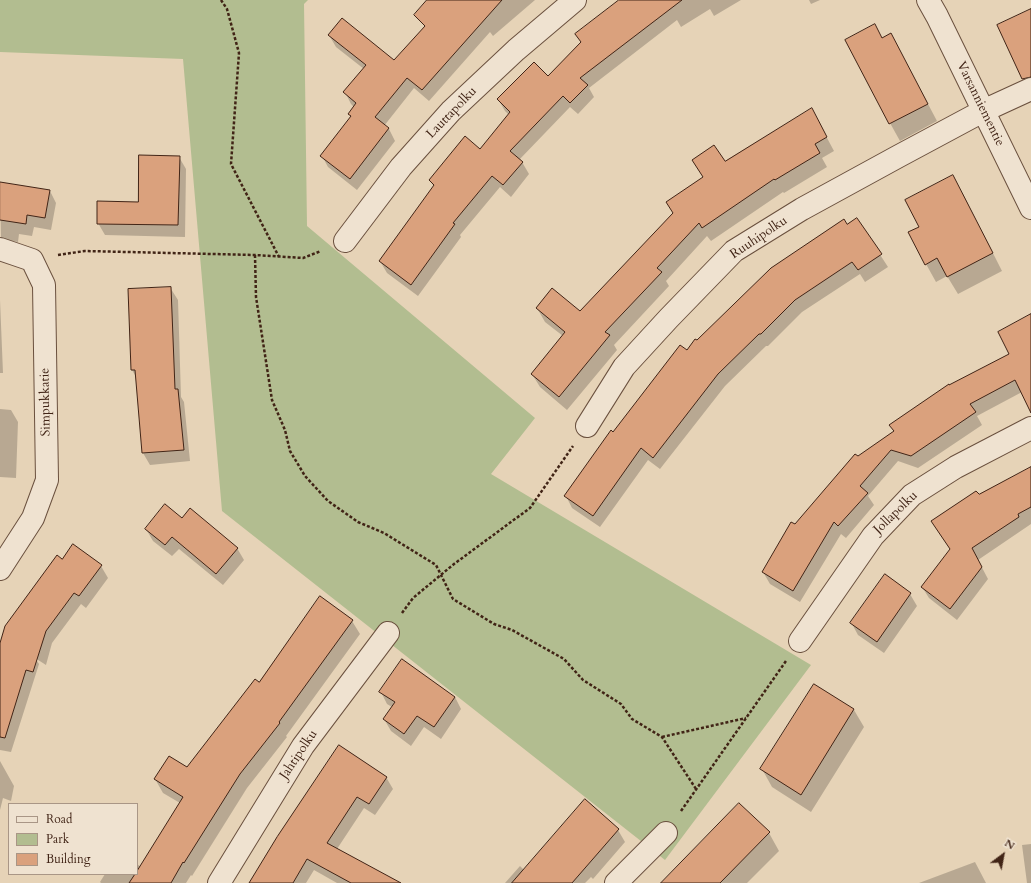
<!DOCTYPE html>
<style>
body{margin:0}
#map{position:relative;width:1031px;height:883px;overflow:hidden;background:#e6d3b7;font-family:Cardo,serif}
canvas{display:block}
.legend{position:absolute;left:8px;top:803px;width:130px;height:72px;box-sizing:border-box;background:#efe2d0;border:1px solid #a99686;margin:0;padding:5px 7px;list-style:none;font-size:12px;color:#412416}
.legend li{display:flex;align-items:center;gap:8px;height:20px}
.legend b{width:20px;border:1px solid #a99686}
.north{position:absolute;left:983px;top:835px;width:40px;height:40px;-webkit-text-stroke:3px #efe2d0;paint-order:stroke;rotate:32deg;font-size:11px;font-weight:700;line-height:16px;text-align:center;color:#412416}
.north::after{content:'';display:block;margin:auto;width:14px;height:18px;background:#412416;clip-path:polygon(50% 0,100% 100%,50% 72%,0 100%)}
</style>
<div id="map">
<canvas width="1031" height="883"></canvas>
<ul class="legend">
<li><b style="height:5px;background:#efe2d0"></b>Road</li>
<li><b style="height:11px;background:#b2bd90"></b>Park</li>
<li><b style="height:11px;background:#daa17d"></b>Building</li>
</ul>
<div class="north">N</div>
</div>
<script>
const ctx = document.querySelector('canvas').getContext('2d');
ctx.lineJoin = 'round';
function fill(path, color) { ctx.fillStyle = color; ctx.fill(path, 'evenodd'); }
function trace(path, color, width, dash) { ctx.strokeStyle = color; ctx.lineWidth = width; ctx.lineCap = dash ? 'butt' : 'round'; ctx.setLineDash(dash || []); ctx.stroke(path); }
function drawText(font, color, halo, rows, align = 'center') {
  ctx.font = font + ' Cardo,serif'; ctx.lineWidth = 3; ctx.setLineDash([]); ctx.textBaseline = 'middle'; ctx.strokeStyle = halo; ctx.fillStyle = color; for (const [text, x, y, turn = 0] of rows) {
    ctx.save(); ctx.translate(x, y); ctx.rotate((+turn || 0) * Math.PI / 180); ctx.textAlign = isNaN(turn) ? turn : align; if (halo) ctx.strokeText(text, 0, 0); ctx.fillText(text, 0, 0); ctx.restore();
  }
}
fill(new Path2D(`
 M0 0H308L304 4 307 226 535 418 491 474 811 665 665 860 222 511 183 59 0 52Z`), '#b2bd90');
fill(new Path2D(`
 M451 0H535L493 36 490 32 429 101 414 88 384 126 389 129 395 141 357 190 328 167 322 156 351 118 349 114 354 107 351 104 345 92 364 69 336 47 329 35 395 61Z
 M621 0H741L714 16 710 9 681 27 677 20 589 88 594 97 578 114 570 107 519 160 522 162 529 174 511 197 500 187 460 235 461 237 418 296 387 273 380 261 434 187 430 180 480 150 509 115 505 111 498 99 548 77Z
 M809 0H820L811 4Z
 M891 34 937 121 900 141 890 123Z
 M819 123 834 151 822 158 827 167 784 193 783 192 711 241 707 236 666 281 669 286 614 345 617 350 567 410 540 387 532 374 563 336 545 322 537 308 580 312 673 213 704 178 693 160 725 162Z
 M179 157 186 169 185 237 105 235 98 223 139 203Z
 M0 183 50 191 56 203 51 230 34 227 32 236 19 234 18 242 1 239Z
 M963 194 1002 271 958 294 947 276 936 282 926 264 920 227Z
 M857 219 888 267 865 282 860 274 802 312 768 346H766L725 386 660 469 648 460 600 527 572 508 566 496 613 433 697 341Z
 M171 289 178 300 181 397 184 402 190 461 150 465 143 453 136 377 132 370Z
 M0 300 3 373H0Z
 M1031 319V395L1022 392 977 416 982 425 918 468 898 461 868 496 874 505 846 538 841 534 800 602 770 584 763 572 795 525 858 457 894 432 891 426 1010 354Z
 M0 409 11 410 18 422 16 478 0 477Z
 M1031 468V524L978 560 988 579 957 620 929 598 922 587 951 550 939 533 979 495Z
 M182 519 237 548 244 560 223 585 179 549 172 556 153 541 146 529Z
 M57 557 62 560 101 566 108 578 86 608 81 604 52 643 46 665 35 658 39 664 11 752 0 750V642L19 648 11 642 4 630Z
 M910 594 917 606 884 653 858 635 852 624Z
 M321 598 352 621 360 634 286 736 287 737 247 788 192 876 191 875 186 883H101L100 882 105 874H137V864L141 867 180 803 163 793 155 779 187 768 259 683Z
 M814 685 854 710 864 727 811 812 772 787 762 769Z
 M381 692 455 697 461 709 441 739 424 727 411 746 391 731 384 719 392 707 387 704Z
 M0 761 14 786 11 801 3 798 0 810Z
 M386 777 393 789 375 815 364 808 337 849 382 883H337L314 870 306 883H250L278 838Z
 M585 801 618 830 625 842 593 879 591 877 585 883H505L520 866 524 870Z
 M769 833 779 851 747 883H672Z
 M1031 844V883H1027L1022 845Z
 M975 862 986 883H919Z`), '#0003');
const building = new Path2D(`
 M427 0H502L422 90 407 78 375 117 389 128 350 179 320 156 351 116 348 114 356 103 343 92 366 65 328 35 342 18 394 60 425 26 414 15Z
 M619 0H682L580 78 588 85 570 103 563 96 510 151 523 162 503 185 492 176 453 223 455 224 411 285 379 261 434 185 429 180 465 136 480 149 510 112 497 99 534 62 548 76 581 42 575 34Z
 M1031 9V77L1022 79 997 25Z
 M875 24 882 38 891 33 928 104 889 124 845 40Z
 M812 108 827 137 815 144 820 153 775 180 774 179 702 228 699 223 657 268 662 272 605 332 610 335 559 397 531 374 565 332 536 308 552 288 580 311 673 213 666 202 703 177 692 160 714 145 725 161Z
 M139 155 180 156 178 225 97 224V201L138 202Z
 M953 175 993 253 947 277 937 258 925 265 908 232 919 227 905 200Z
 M0 182 50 190 45 218 27 215 26 224 0 220Z
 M857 218 882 254 858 270 852 262 795 300 761 334H759L718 374 653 458 641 448 593 516 564 496 611 430 613 432 680 345 687 350 695 339 697 340 771 268 844 219 847 224Z
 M171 287 175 389H178L184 450 142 453 135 370H131L128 289Z
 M1031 314V413L1015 380 970 404 976 412 911 456 891 450 860 486 868 493 838 526 834 522 793 591 762 572 791 522 795 524 855 454 858 456 894 431 889 425 949 384V385L1009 354 998 332Z
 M1031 467V507L1018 514 1019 517 972 548 982 567 950 609 921 587 950 549 931 521 976 491 979 494Z
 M165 504 182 518 190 508 238 548 216 574 172 537 165 545 145 529Z
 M73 544 102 565 79 596 74 593 46 631 33 672 26 670 5 738 0 737V643L5 626 57 555 62 559Z
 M885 574 911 593 877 642 850 623Z
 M320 596 353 620 279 722 280 723 240 774 184 863 183 862 171 883H129L135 874H137V871L183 797 154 779 169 756 187 767 255 679 259 682Z
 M402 659 455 697 434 727 417 716 404 734 383 719 395 702 379 692Z
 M814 684 854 709 801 795 760 769Z
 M339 745 387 777 369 804 357 797 327 843 401 883H351L307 859 293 883H249L277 837Z
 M585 799 619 829 572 883H512Z
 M739 803 770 832 720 883H661Z`);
fill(building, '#daa17d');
trace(building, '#412416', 1);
const minor = new Path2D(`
 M928 0 937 16 1031 208
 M345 241 401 167 451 111 516 50 575 0
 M0 249 32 260 44 285 47 480 33 518 0 569
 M587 426 624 367 669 318 734 251 802 209 899 156 983 111 1031 89
 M800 641 873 536 912 495 956 467 1031 428
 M219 883 303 746 388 633
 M616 883 666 833`);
trace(minor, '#6a503e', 24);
trace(new Path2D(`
 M221 0 227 9 239 53 231 164 279 257
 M58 255 85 251 255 255 303 258 321 251
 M255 255 256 297 272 400 285 430 290 451 305 476 328 501 358 522 384 533 436 565 453 599 494 624 512 630 564 659 583 680 621 704 632 719 662 737 696 789
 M402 613 413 598 454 564 530 508 573 446
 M662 737 746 718
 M681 811 786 661`), '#412416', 2.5, [3, 2]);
trace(minor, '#efe2d0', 22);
drawText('13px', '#412416', '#efe2d0', [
 ["Varsanniementie",980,104,64],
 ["Lauttapolku",452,113,-46],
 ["Ruuhipolku",759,238,-34],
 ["Simpukkatie",46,402,-91],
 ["Jollapolku",896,513,-44],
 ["Jahtipolku",299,755,-56]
]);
</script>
